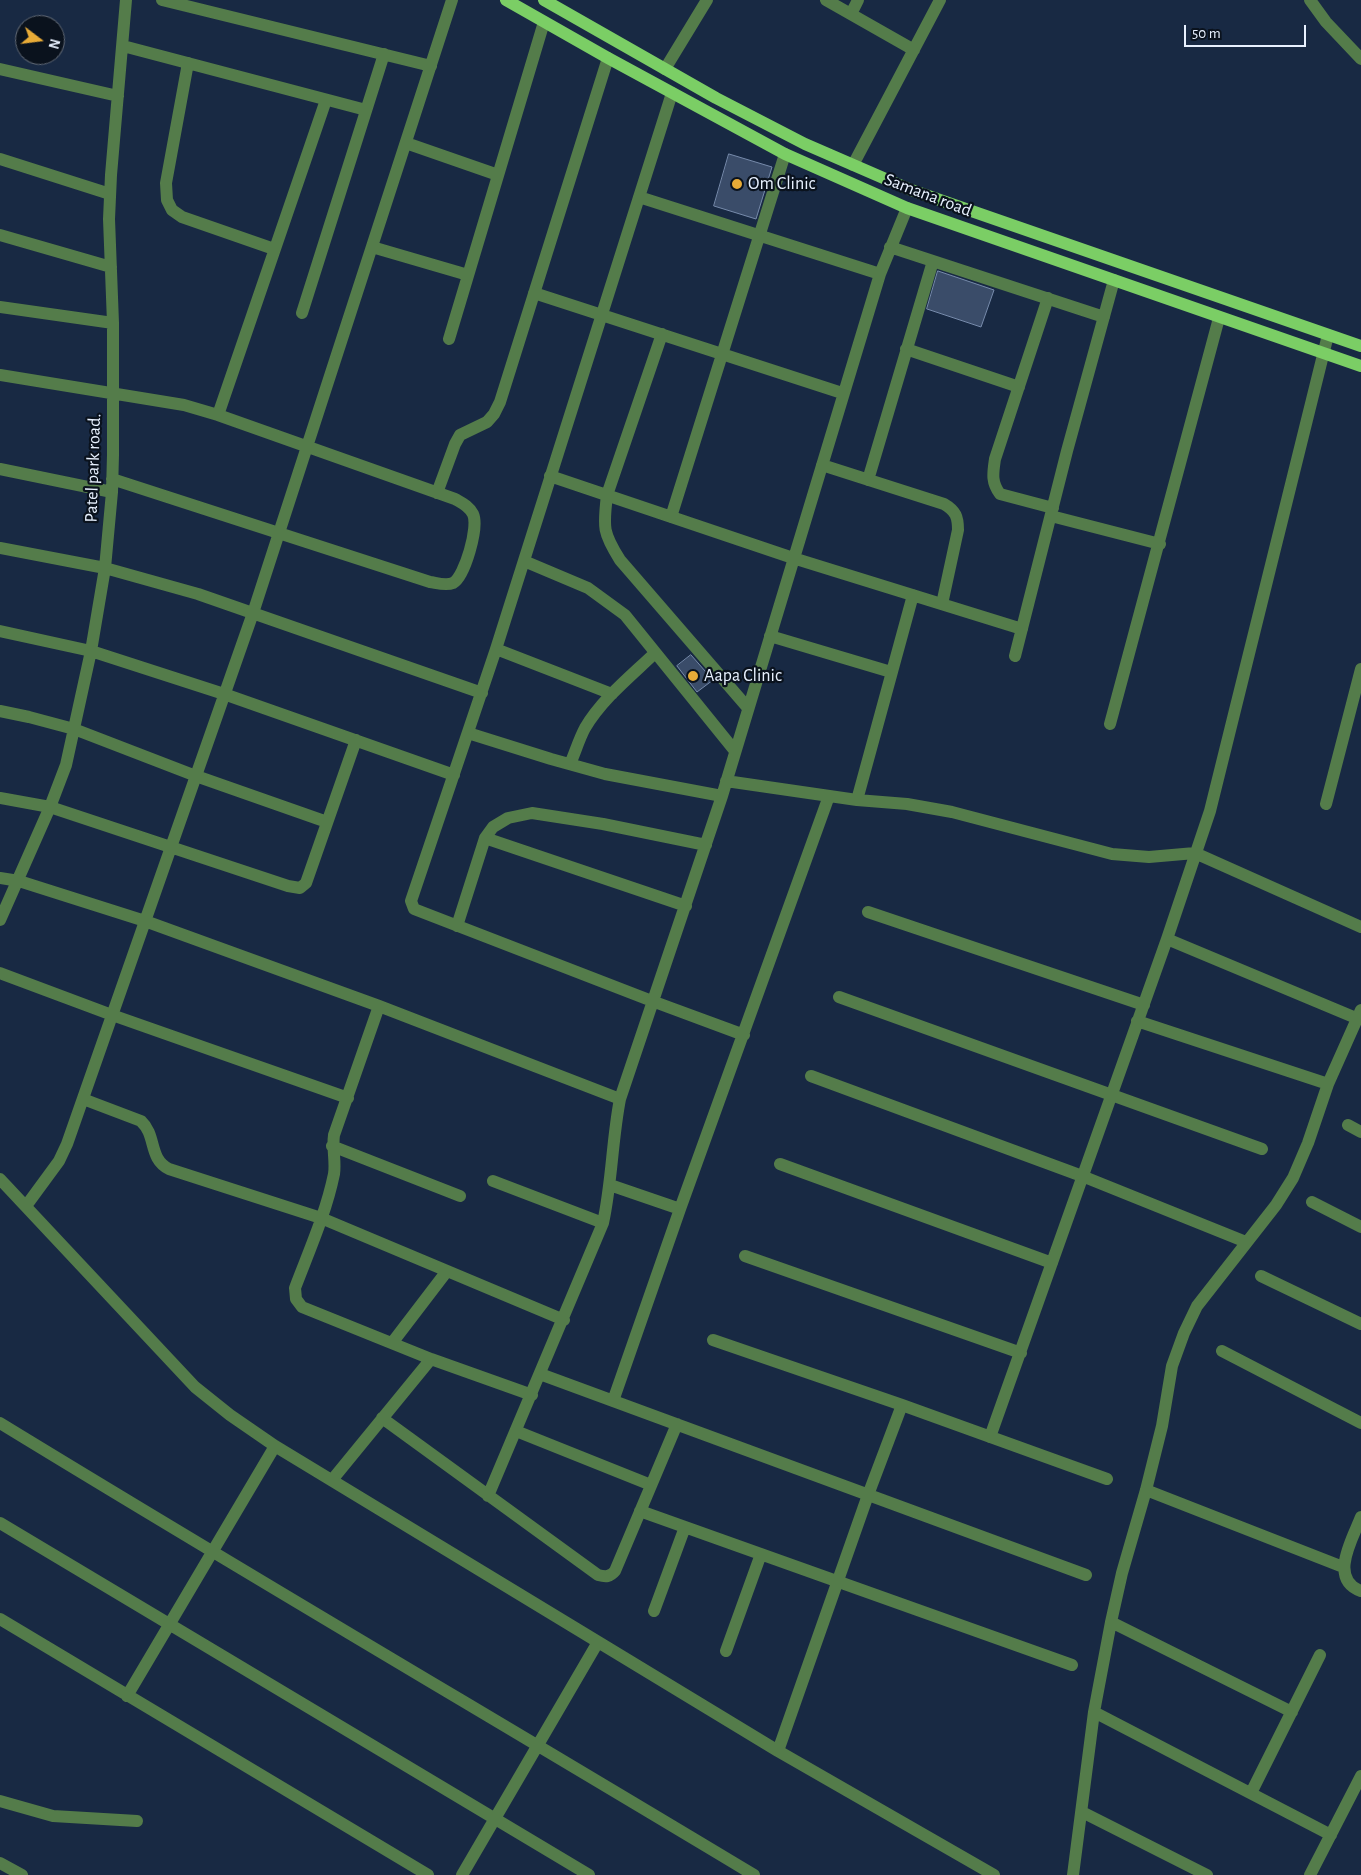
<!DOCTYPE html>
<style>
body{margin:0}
#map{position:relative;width:1361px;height:1875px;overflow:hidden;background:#182943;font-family:"Alegreya Sans",sans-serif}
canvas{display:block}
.north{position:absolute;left:15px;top:15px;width:50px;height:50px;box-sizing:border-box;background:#0a121d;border:1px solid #636b77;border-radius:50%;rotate:105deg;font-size:14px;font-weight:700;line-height:20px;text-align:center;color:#e8f1ff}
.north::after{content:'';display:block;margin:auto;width:18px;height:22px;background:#e8ab37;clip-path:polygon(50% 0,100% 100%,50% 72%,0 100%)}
.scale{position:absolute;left:1184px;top:25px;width:122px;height:22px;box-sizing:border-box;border:2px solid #e8f1ff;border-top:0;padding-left:6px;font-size:15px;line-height:18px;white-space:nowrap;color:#e8f1ff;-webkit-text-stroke:4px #0a121d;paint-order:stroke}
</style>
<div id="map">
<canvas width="1361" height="1875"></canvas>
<div class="north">N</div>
<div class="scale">50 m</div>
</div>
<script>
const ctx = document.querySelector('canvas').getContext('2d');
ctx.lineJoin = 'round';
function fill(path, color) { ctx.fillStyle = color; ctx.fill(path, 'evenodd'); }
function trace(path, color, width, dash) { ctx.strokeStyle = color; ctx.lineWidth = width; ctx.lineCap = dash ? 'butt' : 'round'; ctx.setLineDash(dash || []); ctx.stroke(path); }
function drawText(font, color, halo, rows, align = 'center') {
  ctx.font = font + ' "Alegreya Sans",sans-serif'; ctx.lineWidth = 4.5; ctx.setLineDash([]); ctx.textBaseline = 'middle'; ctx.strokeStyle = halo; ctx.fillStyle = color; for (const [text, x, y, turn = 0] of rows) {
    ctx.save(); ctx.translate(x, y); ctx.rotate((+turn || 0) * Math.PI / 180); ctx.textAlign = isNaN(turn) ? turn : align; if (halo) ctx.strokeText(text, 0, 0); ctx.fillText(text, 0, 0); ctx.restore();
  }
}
const building = new Path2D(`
 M729 154 772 167 756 219 714 206Z
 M938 271 994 290 981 327 927 309Z
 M691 655 713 680 697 692 677 666Z`);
fill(building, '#3a4c69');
trace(building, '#778bab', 1);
trace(new Path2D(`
 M162 0 431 66
 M826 0 914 50
 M1310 0 1326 22 1361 59
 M851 14 858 0
 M123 46 366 110
 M188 63 166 183 167 200 172 210 182 217 274 249
 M0 69 118 96
 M665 69 707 0
 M672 93 496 649 411 901 414 909 652 1001 744 1035
 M406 143 498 175
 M0 159 110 194
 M853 165 940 0
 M639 197 880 274
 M0 235 111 267
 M372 247 468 275
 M890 247 1104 317
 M534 293 842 393
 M1048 298 995 459C993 473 991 482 1000 494L1053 508
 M0 307 113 323
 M302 313 384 54
 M662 334 607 495C603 528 603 533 620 560L748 708
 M449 339 544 22
 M906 349 1019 387
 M0 375 184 405 218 415 455 499C462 503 469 506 473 514 479 527 465 576 453 583 446 586 437 583 430 582L112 479
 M218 415 326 100
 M822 465 944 504C956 511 958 517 958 530L942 604
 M0 469 112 492
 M550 476 793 558 1022 629
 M868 480 933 261
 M437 493 455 444 460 435 487 422 494 414 500 402 608 58
 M1051 516 1160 544
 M671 517 785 154
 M0 548 105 568 198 594 482 693
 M524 561 588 588 625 615 735 751
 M0 631 91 651 224 694 454 775
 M770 636 891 672
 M496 649 612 694
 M1015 656 1067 451 1114 280
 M0 711 29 717 74 729 196 776 327 822
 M1110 724 1219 318
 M468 733 551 759 605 774 722 796
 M570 764C575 753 579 739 585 728 602 699 631 676 655 653
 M726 781 857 800 907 804 952 812 1112 854 1149 857 1195 853 1361 927
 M0 798 50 807 288 886 300 888 306 883 356 740
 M857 800 913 595
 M1326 804 1361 669
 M485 838 686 906
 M0 878 19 881 145 921 379 1006 620 1099
 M868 912 1144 1005
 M0 920 50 807 66 765 91 651 105 568 112 492 113 455V323L109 219 111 175 126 0
 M457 926 485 838 493 827 508 818 532 813 603 824 706 845
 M1167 939 1356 1018
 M0 973 112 1015 348 1098
 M839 997 1262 1149
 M379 1006 334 1135C332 1149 336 1161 334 1174 326 1213 309 1251 295 1288L296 1299 302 1307 431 1359 532 1395
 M1137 1021 1328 1084
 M811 1076 1082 1176 1246 1242
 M83 1099 141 1121C157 1136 148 1158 169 1169L321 1218 564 1320
 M1348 1125 1361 1132
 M332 1146 460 1196
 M780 1164 1052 1263
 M0 1179 195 1387 230 1415 275 1446 778 1751 994 1875
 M493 1181 603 1223
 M610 1185 680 1209
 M1312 1202 1361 1227
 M26 1206 59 1161 67 1144 253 613 452 0
 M745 1256 1021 1353
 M1261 1276 1361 1324
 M713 1340 902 1405 1107 1479
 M392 1343 447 1271
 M1222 1351 1361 1423
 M540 1374 1086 1575
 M613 1401 680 1209 829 796
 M382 1418 598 1575C606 1577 610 1577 615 1571L677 1424
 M0 1423C250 1576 503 1724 754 1875
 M516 1431 651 1485
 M990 1437 1167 939 1210 811 1328 335
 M332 1480 431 1359
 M1146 1490 1343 1567
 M488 1496 603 1223C612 1182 612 1140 620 1099L722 796 880 274 907 208
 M640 1511 1072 1665
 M1361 1517C1353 1538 1328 1579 1361 1591
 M0 1523 589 1875
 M654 1611 685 1527
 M0 1619 428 1875
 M1111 1622 1292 1712
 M726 1651 761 1554
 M127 1696 275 1446
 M1094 1712 1331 1835
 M778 1751 868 1495 902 1405
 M1251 1793 1320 1655
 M0 1801 53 1816 137 1821
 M1082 1812 1207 1875
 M0 1863 22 1875
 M462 1875 598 1642
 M1073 1875 1094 1712 1111 1622 1122 1573 1146 1490 1162 1426 1172 1366 1184 1333 1197 1306 1276 1205 1293 1178 1308 1143 1328 1084 1361 1010
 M1310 1875 1361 1776`), '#547c4a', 12);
trace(new Path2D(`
 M506 0 608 58 785 154 907 208 1361 366
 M544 0 716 98 805 144 911 190 1361 346`), '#7bce65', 12);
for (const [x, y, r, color] of [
 [737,184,6,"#e8ab37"],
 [693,676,6,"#e8ab37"]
]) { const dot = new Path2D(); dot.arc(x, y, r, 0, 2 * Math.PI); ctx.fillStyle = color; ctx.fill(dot); trace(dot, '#0a121d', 2); }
drawText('18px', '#e8f1ff', '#0a121d', [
 ["Om Clinic",748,184],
 ["Aapa Clinic",704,676]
], 'left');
drawText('18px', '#e8f1ff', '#0a121d', [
 ["Samana road",928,195,21],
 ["Patel park road.",93,468,-88]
]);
</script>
